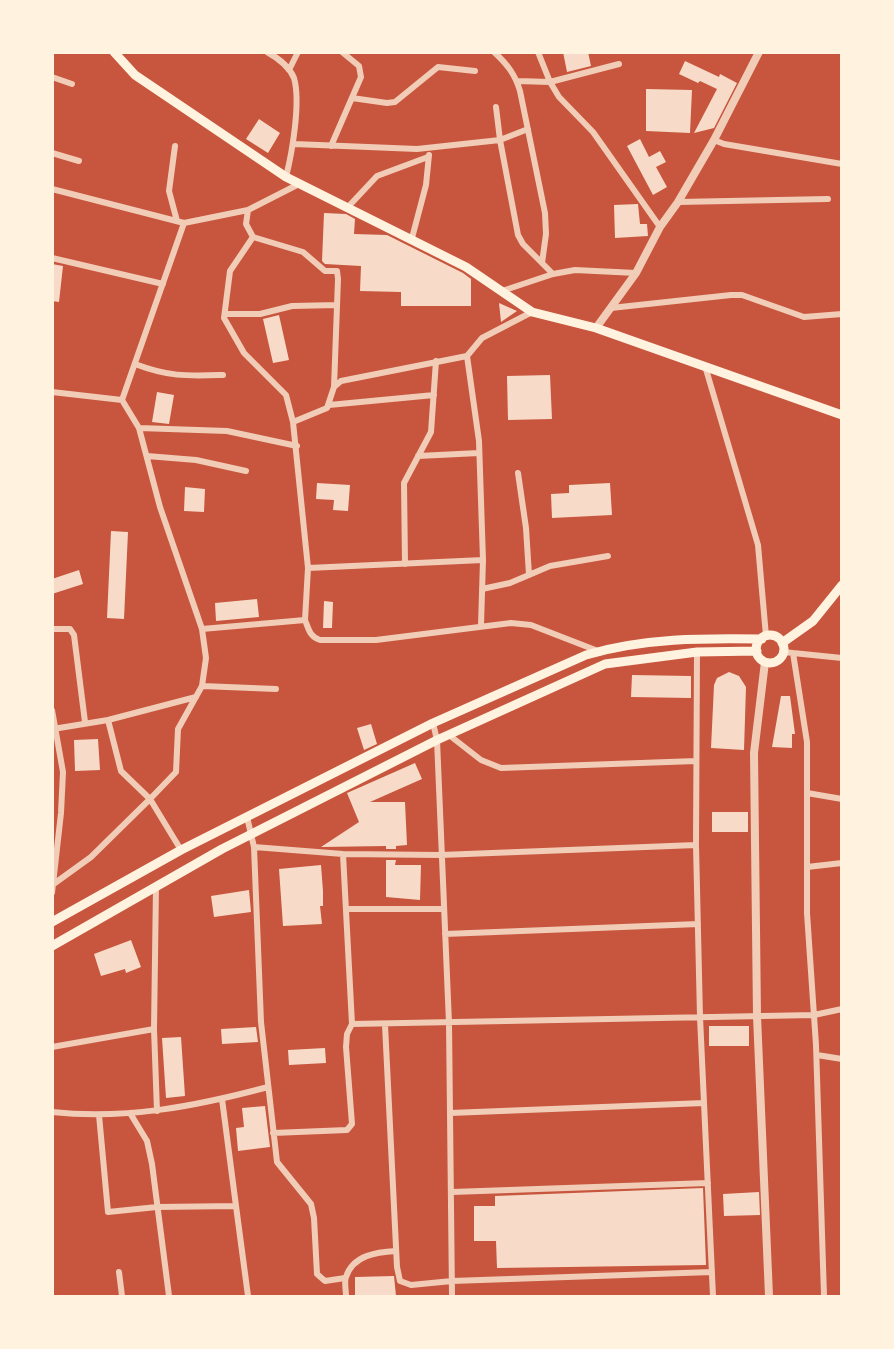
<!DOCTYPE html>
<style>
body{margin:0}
#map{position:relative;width:894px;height:1349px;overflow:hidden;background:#c8553d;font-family:Helvetica,sans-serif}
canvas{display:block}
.frame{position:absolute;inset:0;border:54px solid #fff3e0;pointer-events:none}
</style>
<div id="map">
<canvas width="894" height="1349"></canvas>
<div class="frame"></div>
</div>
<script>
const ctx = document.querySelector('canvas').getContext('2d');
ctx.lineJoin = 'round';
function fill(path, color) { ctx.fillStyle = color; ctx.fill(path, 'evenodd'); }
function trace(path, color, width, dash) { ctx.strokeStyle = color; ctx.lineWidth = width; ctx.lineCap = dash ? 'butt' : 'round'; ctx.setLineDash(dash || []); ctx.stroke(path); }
fill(new Path2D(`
 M563 52H588L591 66 567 72Z
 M685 61 719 77 720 74 737 83 714 128 694 133 717 89 700 81 698 83 679 74Z
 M646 89 692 90 690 133 646 131Z
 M259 119 280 133 268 153 246 139Z
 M640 139 649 157 660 151 666 162 656 167 667 187 653 195 627 146Z
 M638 204 640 224H647L648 236 615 238 614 205Z
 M324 213 346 214 355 219 354 234 387 235 463 273 471 279V306H401V292L360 291 361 266 325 264 322 261Z
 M52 264 63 266 59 302 52 301Z
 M499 303 517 311 501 322Z
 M279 315 289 360 273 363 263 319Z
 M550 375 552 419 508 420 507 376Z
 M157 392 174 395 169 424 152 422Z
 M317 483 350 485 348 511 333 510 334 500 316 499Z
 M610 483 612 515 552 518 551 494 569 493V485Z
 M185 487 205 489 204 512 184 511Z
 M111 531 128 532 124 619 107 618Z
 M79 570 83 584 52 594V579Z
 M257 599 259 617 216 621 215 603Z
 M324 601 333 602 332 628H323Z
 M729 672 739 676 746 687 744 750 711 748 714 685 717 678Z
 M632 675 691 676V698L631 697Z
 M781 696H790L795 734H792V748L772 747Z
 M371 724 377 744 364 750 357 728Z
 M98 739 100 770 75 771 74 740Z
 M415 763 422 779 370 802H405L407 845 396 846V849H386V846L321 847 359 822 347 793Z
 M712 812H748V832H712Z
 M386 860H396L395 865H421L420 900 386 897Z
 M321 865 323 891V906H320L322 924 283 926 279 869Z
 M249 890 251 912 214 917 211 896Z
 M131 940 141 967 126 973 125 969 101 976 94 954Z
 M709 1026H749V1046H709Z
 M256 1027 258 1042 222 1044 221 1029Z
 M181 1037 185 1096 166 1098 162 1038Z
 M325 1048 326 1063 289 1065 288 1050Z
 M265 1106 270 1147 238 1151 236 1128 244 1127 242 1108Z
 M703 1188 706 1265 497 1268 496 1241H474V1206H495V1196Z
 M759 1192 760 1215 724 1216 723 1194Z
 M394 1276 396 1296H355V1277Z`), '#f7dbc8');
trace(new Path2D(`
 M267 52C278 58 289 66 294 78 301 102 292 153 286 177
 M494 52C507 64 515 74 520 91L545 213 546 234 542 263
 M538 52 550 82 559 97 593 132 660 227
 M289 70 298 52
 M52 77 72 84
 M517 81 550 82 619 64
 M352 98 387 103 395 102 438 67 475 71
 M496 107 500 140 518 235 523 244 553 274
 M714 140 724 144 842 164
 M294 144 417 149 500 140 528 129
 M175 146 169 191 177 221
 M331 146 361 77 359 66 342 52
 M52 153 79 161
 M52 189 184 223
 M678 202 828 199
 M348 207 377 176 428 157
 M253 237 303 252 325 271H337L338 279 334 387
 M412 238 426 185 429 155
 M52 258 163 284
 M502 291 553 274 575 270 636 273
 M611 308 731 295H742L804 317 842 314
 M225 314H260L292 306 337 305
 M135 364C169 377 187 376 223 375
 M705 366 758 545 766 636
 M52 392 122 400 184 223 248 210
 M122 400 139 428 160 507 202 629
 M329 405 434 395
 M293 422 327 408 334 387 341 381 467 356
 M139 428 227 431 297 446
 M147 456 196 460 246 471
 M418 456 479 453
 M518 473 526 528 529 575
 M405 564 404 483 431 432 436 361
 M308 568 483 560
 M482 589 510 583 550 566 608 556
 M305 620C309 630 310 637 320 640H376L511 623 531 625 598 651
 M481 625 483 560 479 441 467 356 482 338 532 312
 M52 629H70L74 635 85 722
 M697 652 696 845 700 1017 713 1296
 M783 652 842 658
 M793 653 807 742V913L816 1045 824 1296
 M202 686 276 689
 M52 710 63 772 61 813 52 893
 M433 723 437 740 449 1023 452 1296
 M53 729 108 720 196 697
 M449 735 481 760 501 768 696 761
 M807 793 842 799
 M247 817 254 847 343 854 441 855 696 845
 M254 847 261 1022 277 1162 311 1204 314 1218 317 1274 325 1281 345 1278
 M181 850 150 799 176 772 178 729 202 686 206 658 202 629 305 620 308 568 293 422 286 395 244 353 224 318 230 271 253 237 246 224 248 210 299 184
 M807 867 842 863
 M55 883 91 857 150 799 121 771 108 720
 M156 886 154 1029 157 1111
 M346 909H443
 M445 934 698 924
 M352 1024 814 1015 842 1009
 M385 1025 397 1267 400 1281 411 1285 452 1281 712 1272
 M52 1047 154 1029
 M817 1055 842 1059
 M52 1112C126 1120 197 1106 268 1087
 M130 1113 147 1141 152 1164 169 1296
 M450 1113 704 1103
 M99 1115 108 1212 157 1207 236 1206 222 1099
 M273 1133 347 1130 352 1124 346 1047 347 1034 352 1024 343 854
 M452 1192 708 1183
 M236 1206 248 1296
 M119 1272 122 1296
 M346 1296C346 1290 344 1282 346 1277 353 1255 377 1252 396 1251`), '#f1ccb7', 6);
trace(new Path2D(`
 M596 328 636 273 660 227 678 202 714 140 759 52
 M765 662 754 753 757 1016 769 1296`), '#f1ccb7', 8);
trace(new Path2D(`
 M114 52 135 75 286 177 466 267 532 312 596 328 842 415
 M756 649a14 14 0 1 1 28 0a14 14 0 1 1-28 0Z
 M782 643 813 621 842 585
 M52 922 181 850 433 723 586 655C643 638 703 638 762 639
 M52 946 222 849 437 740 605 664 697 652 757 651`), '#fff3e0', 9);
</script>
